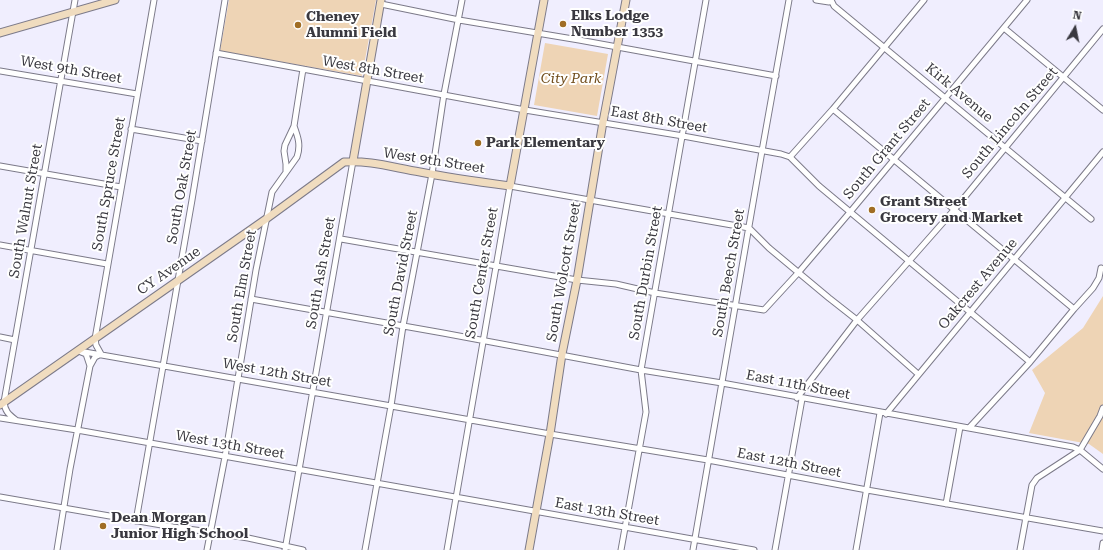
<!DOCTYPE html>
<style>
body{margin:0}
#map{position:relative;width:1103px;height:550px;overflow:hidden;background:#f0eefe;font-family:"Roboto Serif",serif}
canvas{display:block}
.north{position:absolute;left:1055px;top:8px;width:40px;height:40px;-webkit-text-stroke:3px #fff;paint-order:stroke;rotate:10deg;font-size:11px;font-weight:700;line-height:16px;text-align:center;color:#39383f}
.north::after{content:'';display:block;margin:auto;width:14px;height:18px;background:#39383f;clip-path:polygon(50% 0,100% 100%,50% 72%,0 100%)}
</style>
<div id="map">
<canvas width="1103" height="550"></canvas>
<div class="north">N</div>
</div>
<script>
const ctx = document.querySelector('canvas').getContext('2d');
ctx.lineJoin = 'round';
function fill(path, color) { ctx.fillStyle = color; ctx.fill(path, 'evenodd'); }
function trace(path, color, width, dash) { ctx.strokeStyle = color; ctx.lineWidth = width; ctx.lineCap = dash ? 'butt' : 'round'; ctx.setLineDash(dash || []); ctx.stroke(path); }
function drawText(font, color, halo, rows, align = 'center') {
  ctx.font = font + ' "Roboto Serif",serif'; ctx.lineWidth = 4; ctx.setLineDash([]); ctx.textBaseline = 'middle'; ctx.strokeStyle = halo; ctx.fillStyle = color; for (const [text, x, y, turn = 0] of rows) {
    ctx.save(); ctx.translate(x, y); ctx.rotate((+turn || 0) * Math.PI / 180); ctx.textAlign = isNaN(turn) ? turn : align; if (halo) ctx.strokeText(text, 0, 0); ctx.fillText(text, 0, 0); ctx.restore();
  }
}
fill(new Path2D(`
 M229 0H376L362 76 220 51Z
 M545 43 608 54 597 116 534 105Z
 M1103 296V454L1089 444 1029 433 1045 393 1032 370 1083 328Z`), '#eed4b5');
const street = new Path2D(`
 M816 0 829 2 831 0
 M831 0 834 6 1091 219
 M381 4 459 20 579 40 776 76
 M1004 28 1103 110
 M216 53 525 110 683 136 781 154 790 157 819 186 1030 362
 M0 71 137 94
 M833 109 1074 309
 M131 129 202 141
 M790 157 833 109 924 0
 M0 166 121 187
 M286 171V164L284 151 285 145 294 126 303 69
 M749 228 769 248 829 298 857 320 918 374
 M341 239 577 280 616 284 655 293 764 310 798 273 851 211 1027 0
 M0 245 107 264
 M251 299 443 333 641 370 722 383 1073 447 1080 450 1103 469
 M0 337 15 340
 M79 351 550 434 708 460 867 490 1103 531
 M81 352 86 354 90 366
 M797 398 857 320 954 210 1103 29
 M886 414 1103 152
 M0 418 77 430 754 550
 M16 420C8 414 5 411 4 402L75 0
 M969 428 1030 362 1074 309 1093 288 1099 278 1101 268
 M0 497 173 527 210 532 248 538 303 550
 M946 504 960 427
 M136 521 192 200 225 0
 M57 550 70 469 90 366 95 357 101 354 96 345 95 339 154 0
 M207 550 225 457 256 270 272 192 297 157C301 145 298 137 294 126
 M285 550 353 161
 M365 550 391 406 403 326 432 174 444 94 462 0
 M447 550 510 186 749 228
 M621 550 646 412 641 370 706 0
 M693 550 762 151 789 0
 M775 550 802 399
 M856 550 880 413
 M1020 550 1032 485 1037 478 1080 450 1100 416 1103 408
 M1102 550 1103 543`);
const secondary = new Path2D(`
 M0 33 115 0
 M353 161 381 0
 M0 405 266 219 344 162C369 160 395 168 420 172 450 178 480 182 510 186L544 0
 M529 550 550 434 562 354 577 280 603 122 626 0`);
trace(street, '#7c7a89', 7);
trace(secondary, '#7c7a89', 9);
trace(street, '#fff', 5);
trace(secondary, '#f0dcbf', 7);
for (const [x, y, r, color] of [
 [563,24,4,"#a06d24"],
 [298,25,4,"#a06d24"],
 [478,143,4,"#a06d24"],
 [872,210,4,"#a06d24"],
 [103,526,4,"#a06d24"]
]) { const dot = new Path2D(); dot.arc(x, y, r, 0, 2 * Math.PI); ctx.fillStyle = color; ctx.fill(dot); trace(dot, '#fff', 1.5); }
drawText('bold 14px', '#39383f', '#fff', [
 ["Elks Lodge",571,16],
 ["Number 1353",571,32],
 ["Cheney",306,17],
 ["Alumni Field",306,33],
 ["Park Elementary",486,143],
 ["Grant Street",880,202],
 ["Grocery and Market",880,218],
 ["Dean Morgan",111,518],
 ["Junior High School",111,534]
], 'left');
drawText('14px', '#39383f', '#fff', [
 ["West 9th Street",71,70,10],
 ["West 8th Street",373,70,10],
 ["Kirk Avenue",959,93,40],
 ["East 8th Street",659,120,10],
 ["South Lincoln Street",1010,123,-50],
 ["South Grant Street",887,149,-50],
 ["West 9th Street",434,161,9],
 ["South Spruce Street",109,184,-80],
 ["South Oak Street",182,187,-80],
 ["South Walnut Street",26,211,-80],
 ["CY Avenue",169,271,-35],
 ["South Wolcott Street",564,272,-80],
 ["South Ash Street",321,273,-80],
 ["South David Street",401,273,-79],
 ["South Center Street",482,273,-80],
 ["South Durbin Street",646,273,-80],
 ["South Beech Street",729,273,-80],
 ["Oakcrest Avenue",978,284,-50],
 ["South Elm Street",242,286,-80],
 ["West 12th Street",277,373,10],
 ["East 11th Street",798,385,11],
 ["West 13th Street",230,445,10],
 ["East 12th Street",789,463,11],
 ["East 13th Street",607,512,10]
]);
drawText('italic 14px', '#704c1a', '#fff', [
 ["City Park",571,79]
]);
</script>
